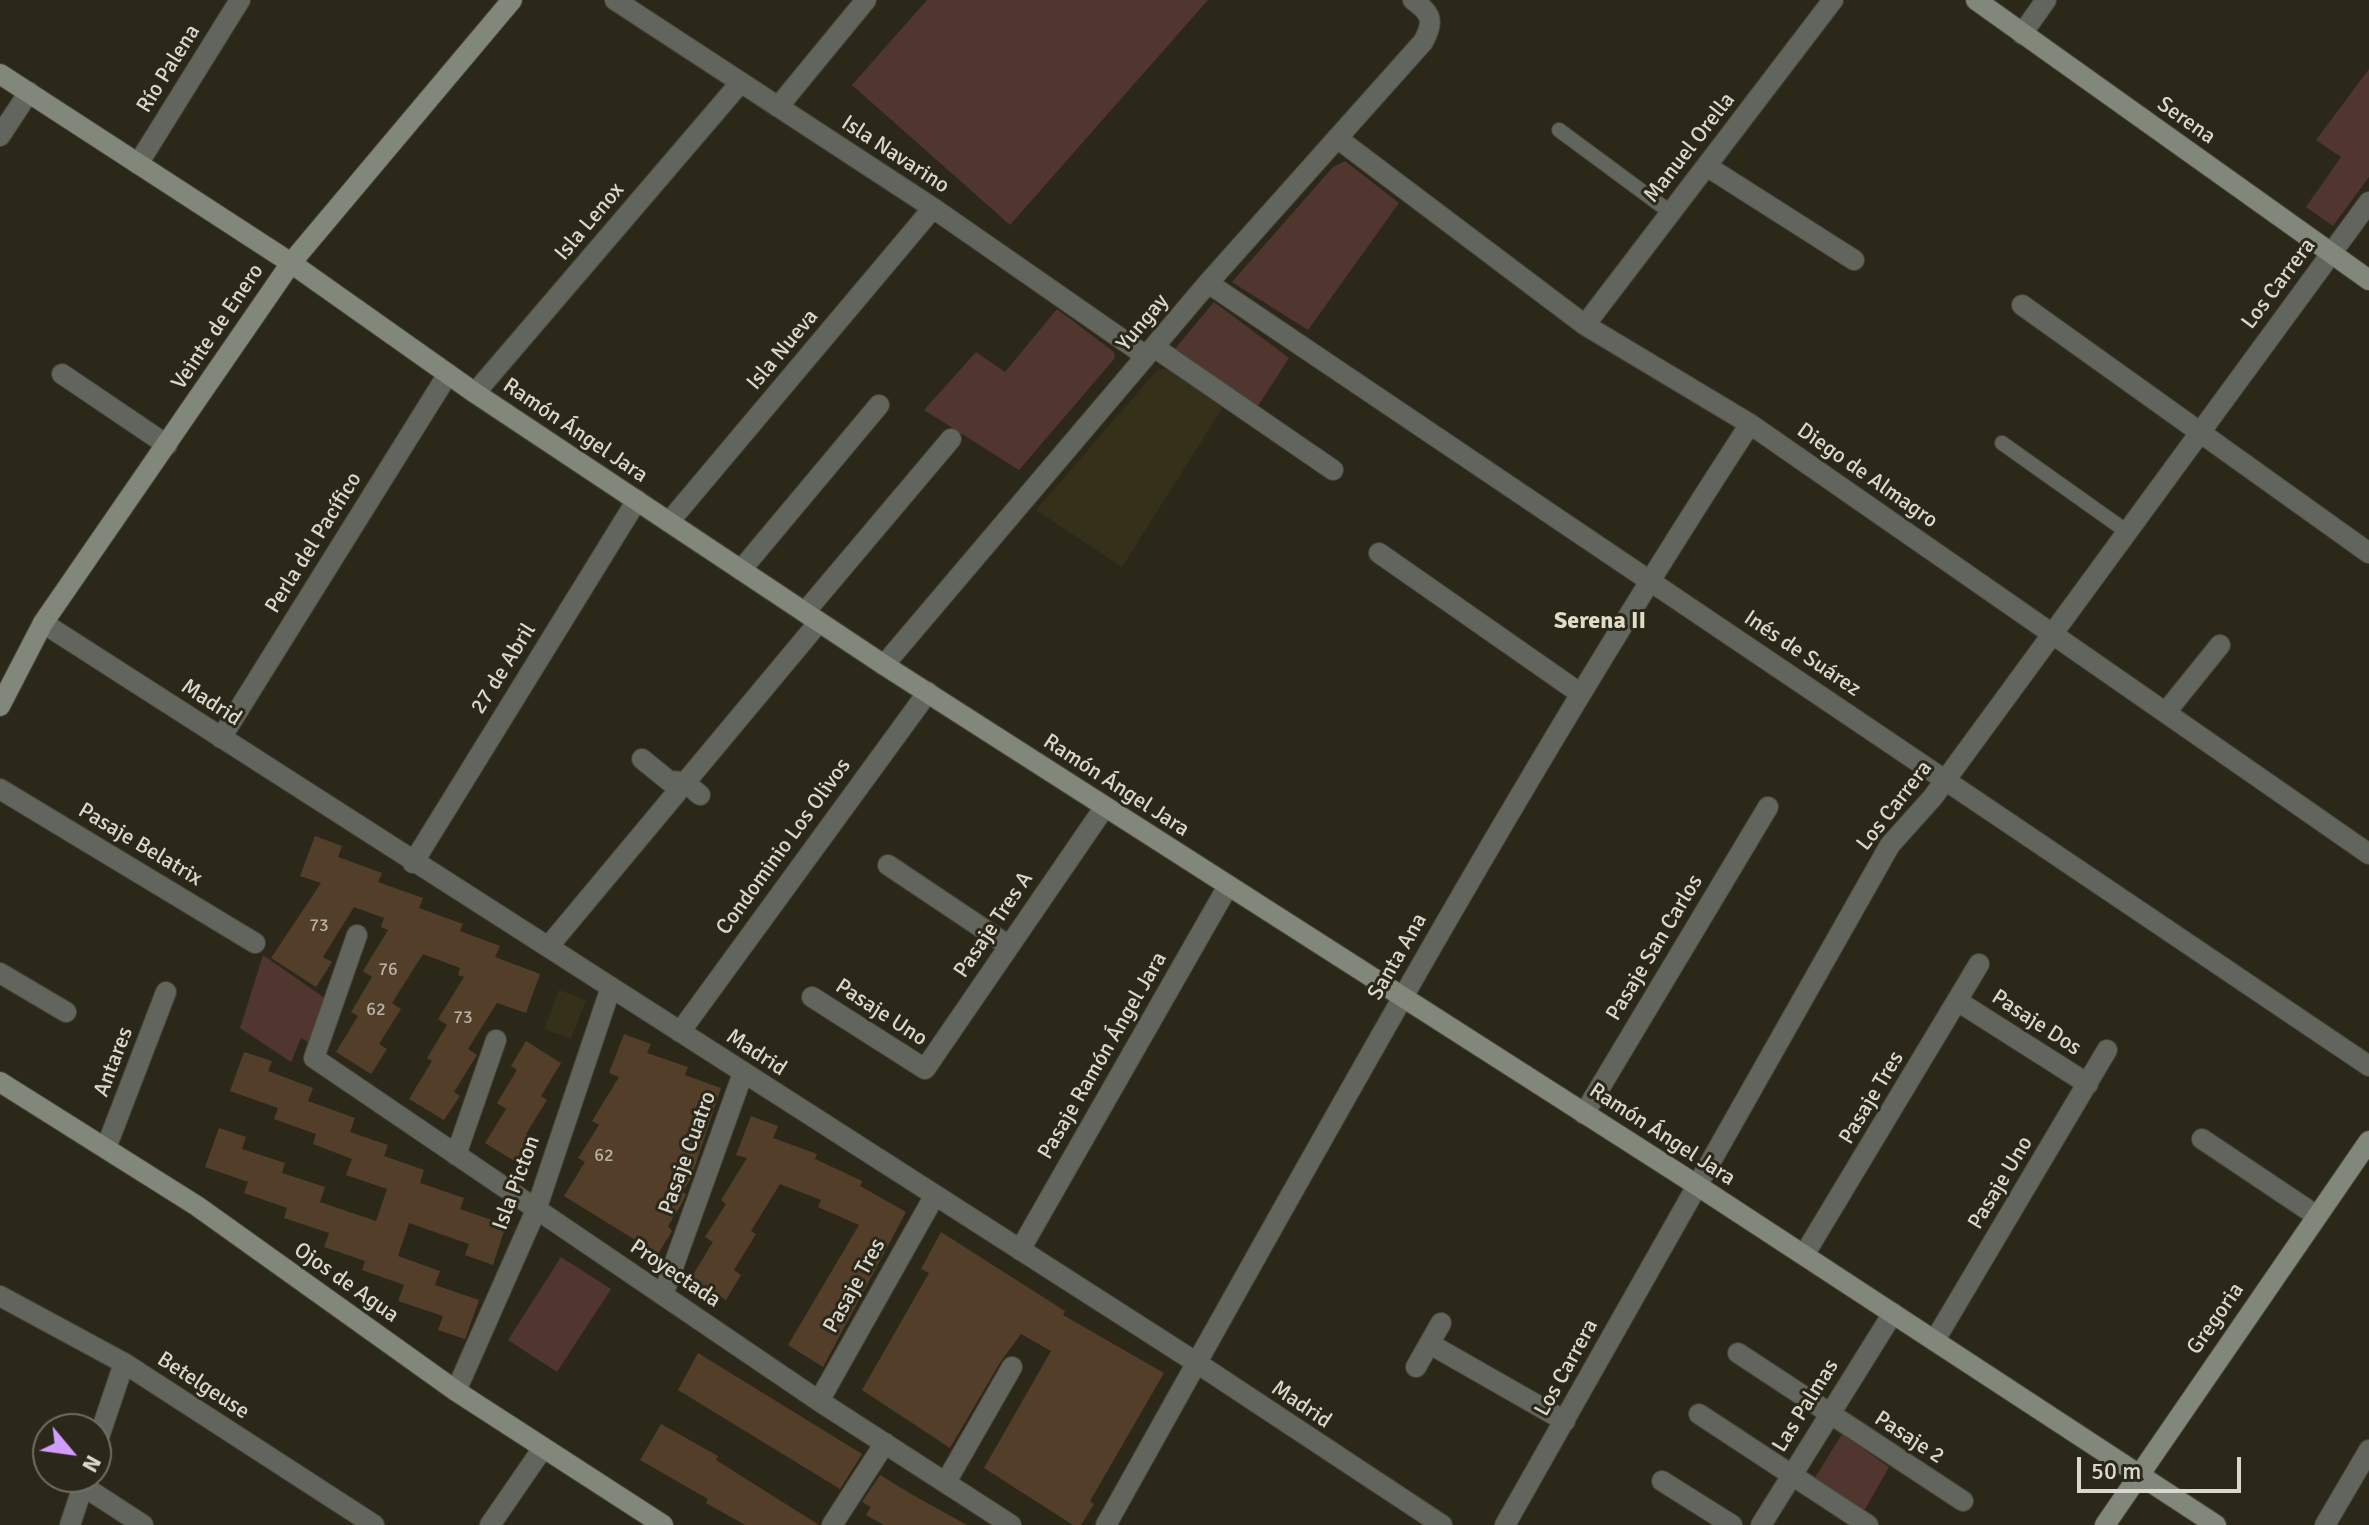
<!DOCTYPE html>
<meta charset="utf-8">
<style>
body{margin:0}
#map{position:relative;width:2369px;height:1525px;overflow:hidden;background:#2b2819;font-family:Signika,sans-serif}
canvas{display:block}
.north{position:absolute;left:32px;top:1413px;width:80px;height:80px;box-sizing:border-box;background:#2b2819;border:2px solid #716e61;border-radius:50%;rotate:119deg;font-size:22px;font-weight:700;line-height:32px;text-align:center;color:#dad8ce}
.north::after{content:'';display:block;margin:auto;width:28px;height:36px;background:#d19dfe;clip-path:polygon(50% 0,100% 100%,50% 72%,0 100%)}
.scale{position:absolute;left:2077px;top:1457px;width:164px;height:36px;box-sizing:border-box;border:4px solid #dad8ce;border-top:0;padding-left:10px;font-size:24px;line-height:28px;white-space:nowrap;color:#dad8ce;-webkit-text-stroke:6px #2b2819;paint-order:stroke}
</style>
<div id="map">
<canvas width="2369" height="1525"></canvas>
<div class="north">N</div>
<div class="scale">50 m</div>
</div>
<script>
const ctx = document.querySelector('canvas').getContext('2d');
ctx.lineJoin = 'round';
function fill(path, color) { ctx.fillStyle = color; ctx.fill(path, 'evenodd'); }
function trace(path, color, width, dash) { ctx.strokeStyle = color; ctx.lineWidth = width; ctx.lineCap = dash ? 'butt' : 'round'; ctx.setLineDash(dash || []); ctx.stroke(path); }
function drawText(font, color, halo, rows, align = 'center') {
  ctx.font = font + ' Signika,sans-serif'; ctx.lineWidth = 6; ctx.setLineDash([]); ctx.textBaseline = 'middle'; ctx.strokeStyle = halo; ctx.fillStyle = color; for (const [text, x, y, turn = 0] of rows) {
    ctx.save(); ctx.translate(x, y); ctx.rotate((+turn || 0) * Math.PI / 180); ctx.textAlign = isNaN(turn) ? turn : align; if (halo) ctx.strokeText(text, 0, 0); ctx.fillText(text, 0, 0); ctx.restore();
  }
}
fill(new Path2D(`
 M1158 369H1174L1225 404 1122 567 1036 510Z
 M559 990 586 1000 571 1039 544 1029Z`), '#35301a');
fill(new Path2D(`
 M927 0H1208L1010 225 852 85Z
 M2369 69V177L2333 226 2306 207 2341 157 2316 140Z
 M1345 161 1399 203 1308 330 1232 282 1333 167Z
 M1214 302 1289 358 1258 406 1173 351Z
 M1057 309 1114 352 1115 358 1019 470 924 410 976 352 1005 372Z
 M263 955 326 999 312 1044 301 1038 291 1062 240 1028Z
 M561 1257 611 1289 557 1372 508 1340Z
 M1842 1434 1889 1467 1864 1511 1813 1481Z`), '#50362e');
fill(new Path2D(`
 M315 836 342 846 338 857 382 873 378 882 423 898 419 908 463 924 460 931 500 946 495 957 540 974 526 1013 497 1003 468 1049 477 1055 454 1092 460 1096 444 1120 409 1099 432 1061 427 1058 447 1025 438 1019 464 977 458 975 460 968 423 954 392 1003 401 1009 379 1044 387 1049 371 1074 336 1052 358 1016 351 1012 372 977 363 971 388 930 381 927 384 918 354 907 323 957 332 962 316 987 271 958 321 883 300 876Z
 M624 1034 651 1044 647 1053 688 1067 685 1075 721 1088 691 1178 683 1192 686 1194 682 1203 668 1226 672 1231 658 1254 564 1196 585 1162 578 1158 599 1125 592 1121 619 1077 609 1073Z
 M526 1041 561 1063 541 1096 547 1100 526 1134 536 1140 521 1165 485 1143 506 1109 497 1103 517 1070 511 1066Z
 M244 1052 272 1061 268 1071 313 1088 308 1101 355 1118 350 1132 388 1145 384 1156 424 1170 420 1183 464 1198 460 1209 506 1225 493 1265 465 1255 469 1244 409 1223 398 1256 440 1271 435 1285 479 1300 465 1339 438 1330 443 1316 398 1301 404 1285 362 1270 365 1261 324 1247 329 1233 284 1218 287 1208 244 1193 248 1182 205 1167 219 1128 246 1137 242 1149 285 1163 282 1173 325 1187 320 1202 376 1221 387 1189 346 1175 352 1159 313 1144 316 1134 274 1119 278 1108 230 1091Z
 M751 1116 778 1126 773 1138 817 1154 815 1159 862 1181 860 1186 906 1212 823 1367 788 1345 859 1225 818 1207 821 1200 780 1184 751 1231 756 1234 734 1270 741 1275 726 1300 691 1278 713 1242 705 1237 726 1204 721 1200 747 1158 736 1155Z
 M941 1232 1065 1311 1063 1315 1164 1373 1090 1501 1094 1504 1081 1525H1073L984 1468 1051 1351 1021 1334 1001 1361 950 1448 862 1390 929 1273 921 1269Z
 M698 1353 862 1454 840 1489 678 1390Z
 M661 1424 718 1456 716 1460 819 1525H745L706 1503 708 1499 640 1460Z
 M880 1475 911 1494 967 1525H884L866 1515 871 1507 862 1502Z`), '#533f29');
const lane = new Path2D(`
 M1559 130 1670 212
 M2002 443 2126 531`);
const street = new Path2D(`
 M615 0 933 208 1146 356
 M2022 34 2046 0
 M778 107 866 0
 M0 136 29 92
 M1337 138 1585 325 1750 424 2369 854
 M138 164 240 0
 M1708 167 1854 260
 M1208 283 2369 1066
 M2022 305 2369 553
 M1585 325 1833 0
 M1154 347 1333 470
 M62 374 167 445
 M475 393 741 82
 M669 522 933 208
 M1379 553 1581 694
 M741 570 879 405
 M805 612 951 439
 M43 623 1197 1363 1442 1525
 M884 665 1208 283 1423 42C1435 21 1431 13 1413 0
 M2166 712 2220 645
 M221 738 448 374
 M642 759 669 781 685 782 700 795
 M0 789 255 943
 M413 863 637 500
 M888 865 1009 946
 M357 935 314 1058 819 1401 1011 1525
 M548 947 819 622
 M0 973 66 1012
 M812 997 925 1069 1104 808
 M1959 1002 2088 1084
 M680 1032 928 692
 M1584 1114 1768 807
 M2202 1139 2317 1216
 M106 1148 166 992
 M456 1155 496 1040
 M1020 1250 1228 886
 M1804 1255 1979 964
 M663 1295 743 1073
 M0 1296 124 1363 374 1525
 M1935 1340 2107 1050
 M1430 1344 1565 1421
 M1738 1353 1963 1501
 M1416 1367 1441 1323
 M456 1391 536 1210 611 987
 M819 1401 935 1195
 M1699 1414 1868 1525
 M96 1446 124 1363
 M1662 1481 1732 1525
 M946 1482 1012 1367
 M83 1486 143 1525
 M70 1525 86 1477
 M490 1525 543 1448
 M832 1525 885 1443
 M1106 1525C1314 1154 1518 780 1750 424
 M1505 1525 1890 845 1933 797 2369 202
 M1761 1525 1893 1313
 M2325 1525 2369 1450`);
const secondary = new Path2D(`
 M1976 0 2369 280
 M0 74 291 263 475 393 884 665 1695 1184 2216 1525
 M0 706 43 623 291 263 512 0
 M0 1082 197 1206 456 1391 663 1525
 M2105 1525 2369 1141`);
trace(lane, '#474436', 16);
trace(street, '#474436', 22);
trace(secondary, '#474436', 22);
trace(lane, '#61655e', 14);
trace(street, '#61655e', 20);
trace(secondary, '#81877b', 20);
drawText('18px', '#b8b2a5', null, [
 ["73",319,926],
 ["76",388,970],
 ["62",376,1010],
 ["73",463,1018],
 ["62",604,1156]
]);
drawText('22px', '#dad8ce', '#2b2819', [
 ["Río Palena",169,69,-58],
 ["Serena",2186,121,35],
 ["Manuel Orella",1690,148,-52],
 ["Isla Navarino",895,155,33],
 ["Isla Lenox",590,222,-50],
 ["Los Carrera",2279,284,-53],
 ["Yungay",1143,323,-50],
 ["Veinte de Enero",218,327,-56],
 ["Isla Nueva",783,350,-50],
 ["Ramón Ángel Jara",575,431,34],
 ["Diego de Almagro",1867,476,35],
 ["Perla del Pacífico",314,543,-58],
 ["Inés de Suárez",1802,654,34],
 ["27 de Abril",504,669,-58],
 ["Madrid",211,703,33],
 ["Ramón Ángel Jara",1116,786,33],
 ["Los Carrera",1895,806,-52],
 ["Pasaje Belatrix",140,845,31],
 ["Condominio Los Olivos",784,847,-54],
 ["Pasaje Tres A",994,925,-56],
 ["Pasaje San Carlos",1655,948,-59],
 ["Santa Ana",1398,957,-60],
 ["Pasaje Uno",881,1013,33],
 ["Pasaje Dos",2036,1023,33],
 ["Madrid",756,1053,33],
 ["Pasaje Ramón Ángel Jara",1103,1056,-60],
 ["Antares",114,1062,-69],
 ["Pasaje Tres",1872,1098,-59],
 ["Ramón Ángel Jara",1662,1135,33],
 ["Pasaje Cuatro",688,1153,-70],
 ["Isla Picton",517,1183,-70],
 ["Pasaje Uno",2001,1183,-59],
 ["Proyectada",675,1274,34],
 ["Ojos de Agua",346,1283,35],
 ["Pasaje Tres",855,1286,-61],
 ["Gregoria",2216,1319,-55],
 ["Los Carrera",1567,1368,-61],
 ["Betelgeuse",203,1386,33],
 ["Madrid",1301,1405,34],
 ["Las Palmas",1806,1406,-58],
 ["Pasaje 2",1909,1438,33]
]);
drawText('bold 24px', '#dfdcc8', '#2b2819', [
 ["Serena II",1600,622]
]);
</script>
